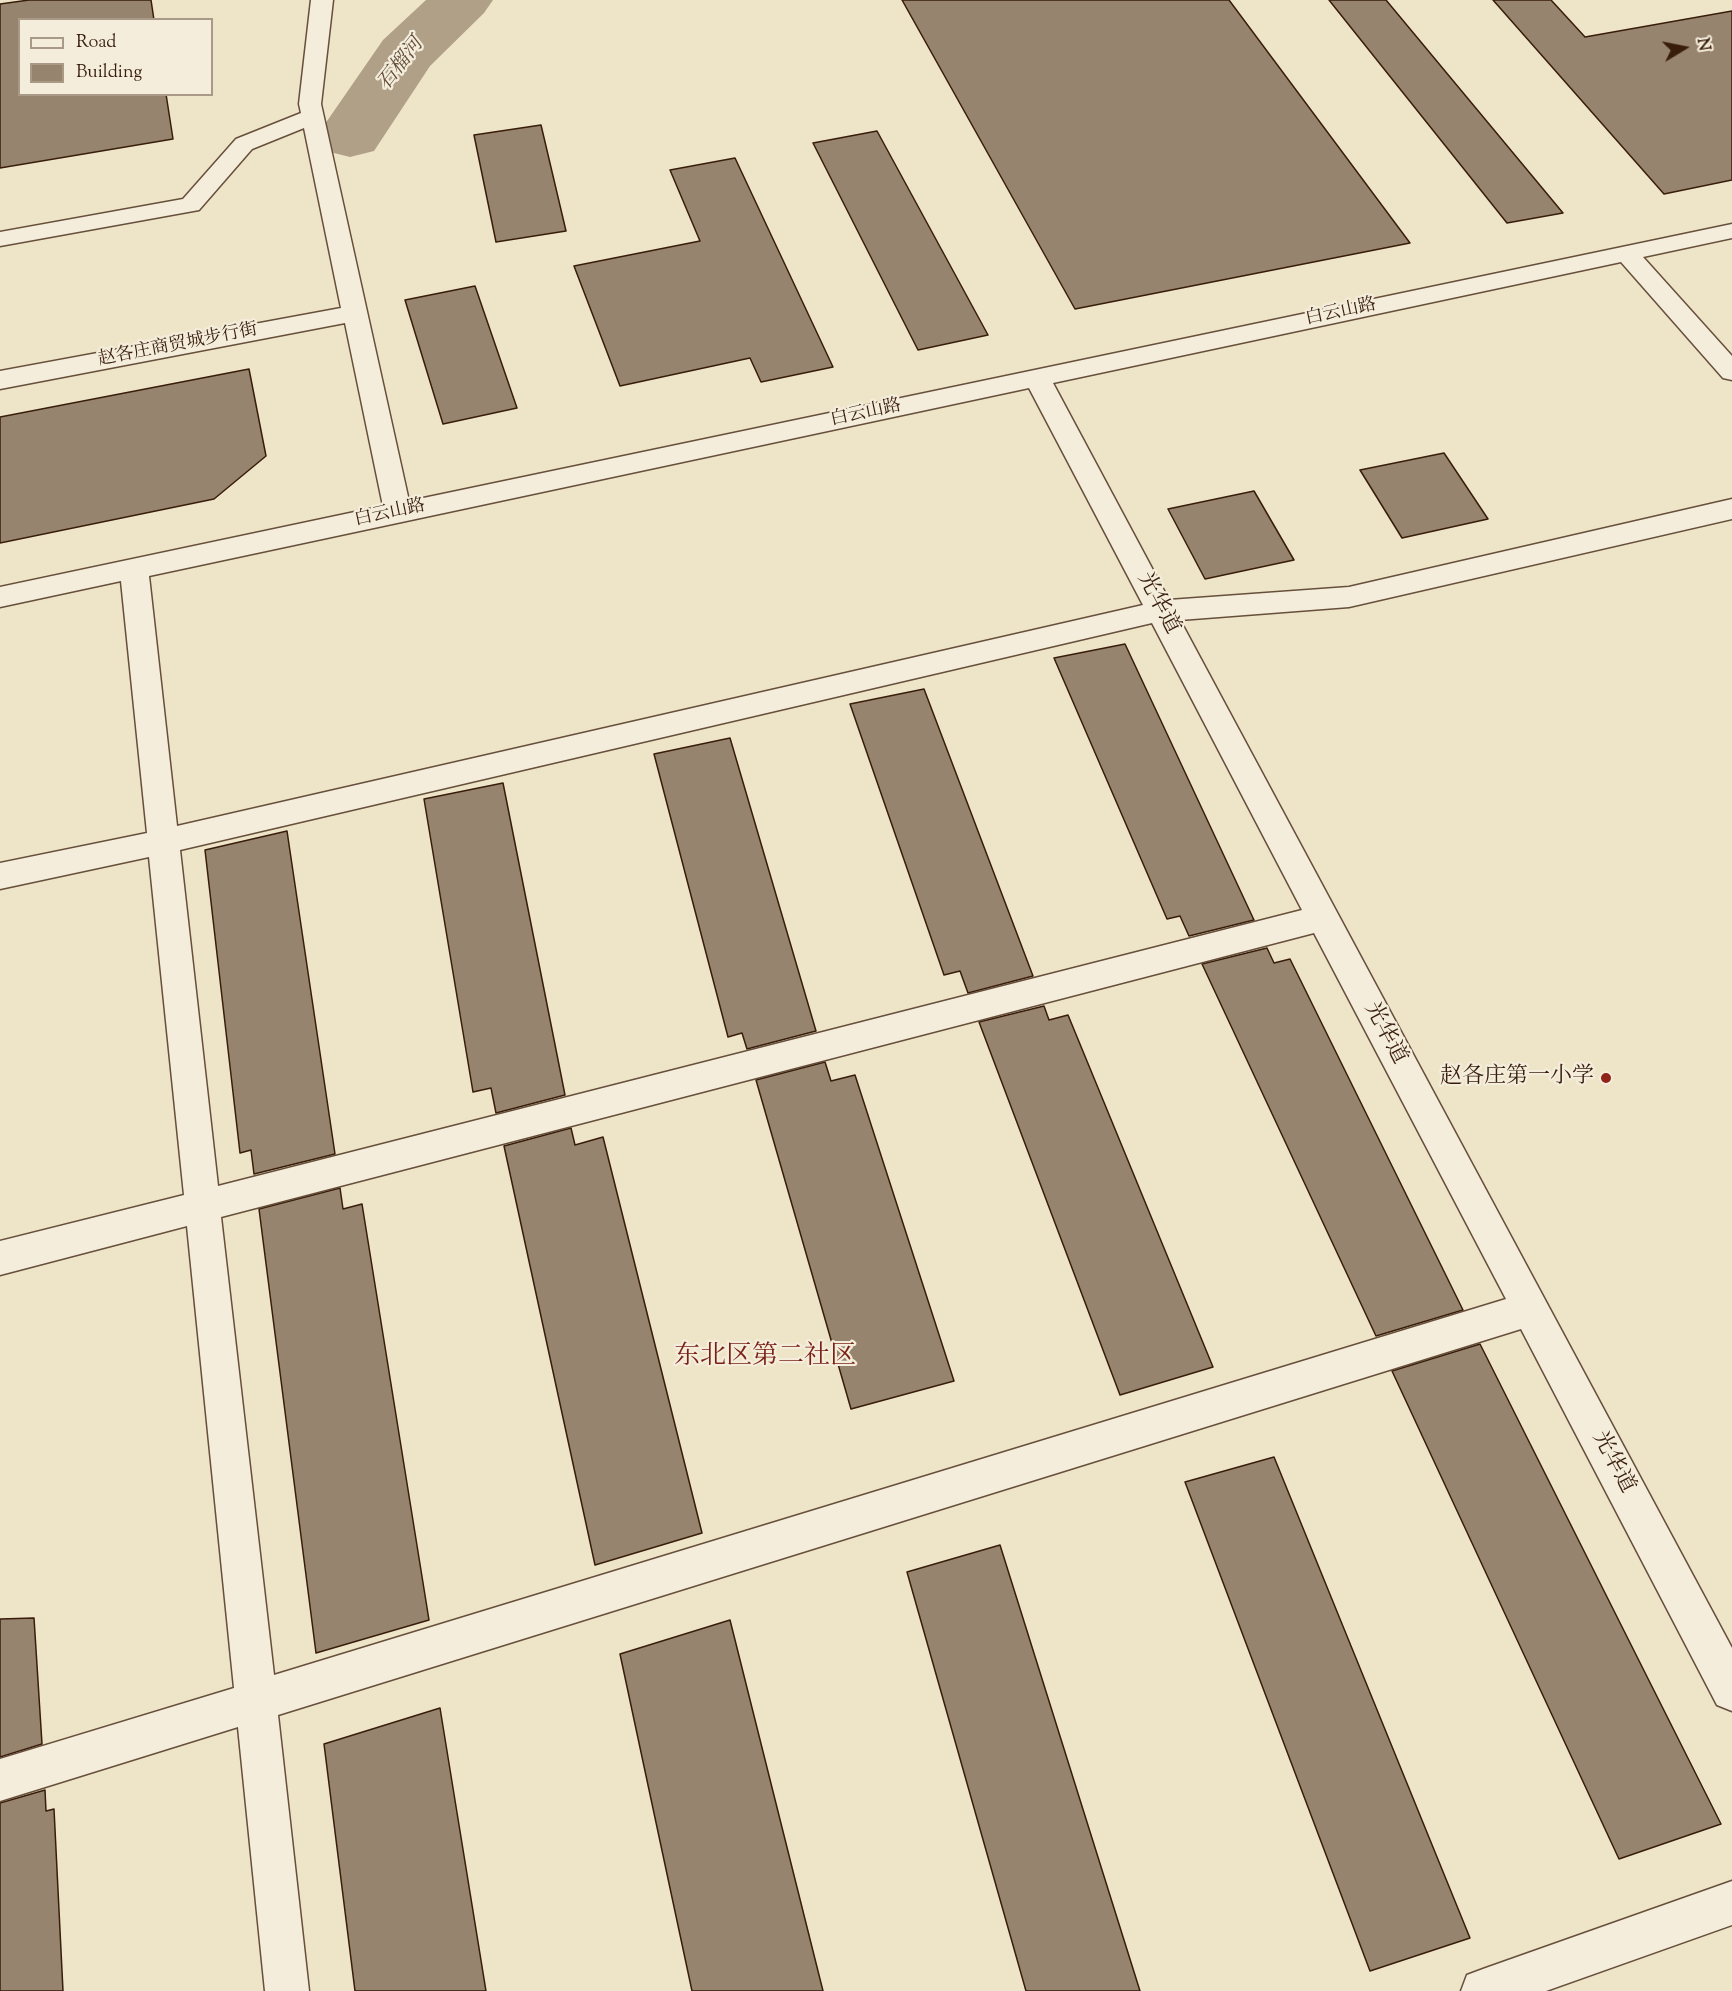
<!DOCTYPE html>
<meta charset="utf-8">
<style>
body{margin:0}
#map{position:relative;width:1732px;height:1991px;overflow:hidden;background:#eee4c8;font-family:"Sorts Mill Goudy",serif}
canvas{display:block}
.legend{position:absolute;left:18px;top:18px;width:195px;height:78px;box-sizing:border-box;background:#f4eddb;border:2px solid #a99a88;margin:0;padding:8px 10px;list-style:none;font-size:18px;color:#381d0c}
.legend li{display:flex;align-items:center;gap:12px;height:30px}
.legend b{width:30px;border:2px solid #a99a88}
.north{position:absolute;left:1654px;top:18px;width:60px;height:60px;-webkit-text-stroke:4px #f4eddb;paint-order:stroke;rotate:80deg;font-size:16px;font-weight:700;line-height:24px;text-align:center;color:#381d0c}
.north::after{content:'';display:block;margin:auto;width:21px;height:27px;background:#381d0c;clip-path:polygon(50% 0,100% 100%,50% 72%,0 100%)}
</style>
<div id="map">
<canvas width="1732" height="1991"></canvas>
<ul class="legend">
<li><b style="height:8px;background:#f4eddb"></b>Road</li>
<li><b style="height:16px;background:#97846e"></b>Building</li>
</ul>
<div class="north">N</div>
</div>
<script>
const ctx = document.querySelector('canvas').getContext('2d');
ctx.lineJoin = 'round';
function fill(path, color) { ctx.fillStyle = color; ctx.fill(path, 'evenodd'); }
function trace(path, color, width, dash) { ctx.strokeStyle = color; ctx.lineWidth = width; ctx.lineCap = dash ? 'butt' : 'round'; ctx.setLineDash(dash || []); ctx.stroke(path); }
function drawText(font, color, halo, rows, align = 'center') {
  ctx.font = font + ' "Sorts Mill Goudy","Noto Serif SC",serif'; ctx.lineWidth = 4.5; ctx.setLineDash([]); ctx.textBaseline = 'middle'; ctx.strokeStyle = halo; ctx.fillStyle = color; for (const [text, x, y, turn = 0] of rows) {
    ctx.save(); ctx.translate(x, y); ctx.rotate((+turn || 0) * Math.PI / 180); ctx.textAlign = isNaN(turn) ? turn : align; if (halo) ctx.strokeText(text, 0, 0); ctx.fillText(text, 0, 0); ctx.restore();
  }
}
fill(new Path2D(`
 M426 0H493L484 13 430 66 374 151 350 157 326 151 316 137 383 40Z`), '#b0a088');
const building = new Path2D(`
 M29 0H151L154 20H20V94H166L173 139 0 168V4Z
 M902 0H1229L1410 243 1075 309Z
 M1329 0H1386L1563 213 1507 223Z
 M1493 0H1551L1585 37 1732 11V180L1664 194Z
 M541 125 566 231 496 242 474 135Z
 M877 131 988 335 918 350 813 143Z
 M735 158 833 367 761 382 750 358 620 386 574 266 700 241 670 170Z
 M475 286 517 408 443 424 405 300Z
 M249 369 266 456 214 499 0 543V417Z
 M1444 453 1488 519 1402 538 1360 470Z
 M1254 491 1294 560 1205 579 1168 509Z
 M1125 644 1254 920 1189 936 1180 916 1167 919 1054 658Z
 M924 689 1033 976 968 993 960 971 944 975 850 704Z
 M730 738 816 1031 747 1049 742 1033 728 1037 654 754Z
 M503 783 565 1095 496 1113 491 1088 473 1092 424 799Z
 M287 831 335 1154 254 1174 251 1150 240 1153 205 850Z
 M1267 948 1274 963 1290 959 1463 1310 1376 1336 1202 964Z
 M1044 1006 1049 1020 1068 1015 1213 1367 1120 1395 979 1022Z
 M825 1062 831 1081 855 1075 954 1381 851 1409 756 1080Z
 M571 1128 575 1145 603 1137 702 1533 595 1565 504 1146Z
 M340 1188 343 1209 362 1204 429 1620 316 1653 259 1209Z
 M1480 1344 1721 1824 1619 1859 1392 1371Z
 M1274 1457 1470 1938 1370 1971 1185 1482Z
 M1000 1545 1140 1991H1026L907 1572Z
 M34 1618 42 1744 0 1757V1619Z
 M730 1620 823 1991H692L620 1654Z
 M440 1708 486 1991H355L324 1744Z
 M45 1790 46 1811 54 1809 63 1991H0V1803Z`);
fill(building, '#97846e');
trace(building, '#381d0c', 1.5);
const minor = new Path2D(`
 M311 0H333L321 104 409 501 1732 224V238L1643 257 1732 356V380L1723 378 1621 262 1053 383 1169 600 1349 587 1732 499V519L1349 607 1180 620 1732 1648V1711L1717 1705 1521 1329 278 1715 309 1991H265L238 1727 0 1801V1759L234 1688 187 1226 0 1275V1241L184 1195 149 857 0 889V863L147 833 121 581 0 607V587L383 506 345 323 0 389V371L341 308 304 128 252 149 199 210 0 246V232L183 199 236 139 301 113 299 104ZM1029 388 1143 605 177 826 149 576ZM1152 623 1302 910 218 1186 180 850ZM1314 933 1506 1299 274 1675 221 1217Z
 M1732 1881V1925L1546 1991H1461L1467 1975 1483 1969Z`);
trace(minor, '#664f3b', 3);
fill(minor, '#f4eddb');
for (const [x, y, r, color] of [
 [1606,1078,6,"#8f2418"]
]) { const dot = new Path2D(); dot.arc(x, y, r, 0, 2 * Math.PI); ctx.fillStyle = color; ctx.fill(dot); trace(dot, '#f4eddb', 2); }
drawText('18px', '#381d0c', '#f4eddb', [
 ["白云山路",1341,313,-12],
 ["赵各庄商贸城步行街",178,346,-11],
 ["白云山路",866,414,-12],
 ["白云山路",390,514,-12]
]);
drawText('italic 20px', '#624b37', '#f4eddb', [
 ["石榴河",402,65,-52]
]);
drawText('22px', '#381d0c', '#f4eddb', [
 ["光华道",1157,604,62],
 ["光华道",1384,1034,62],
 ["光华道",1612,1463,62]
]);
drawText('22px', '#381d0c', '#f4eddb', [
 ["赵各庄第一小学",1594,1078]
], 'right');
drawText('26px', '#7a1f14', '#f4eddb', [
 ["东北区第二社区",765,1359]
]);
</script>
